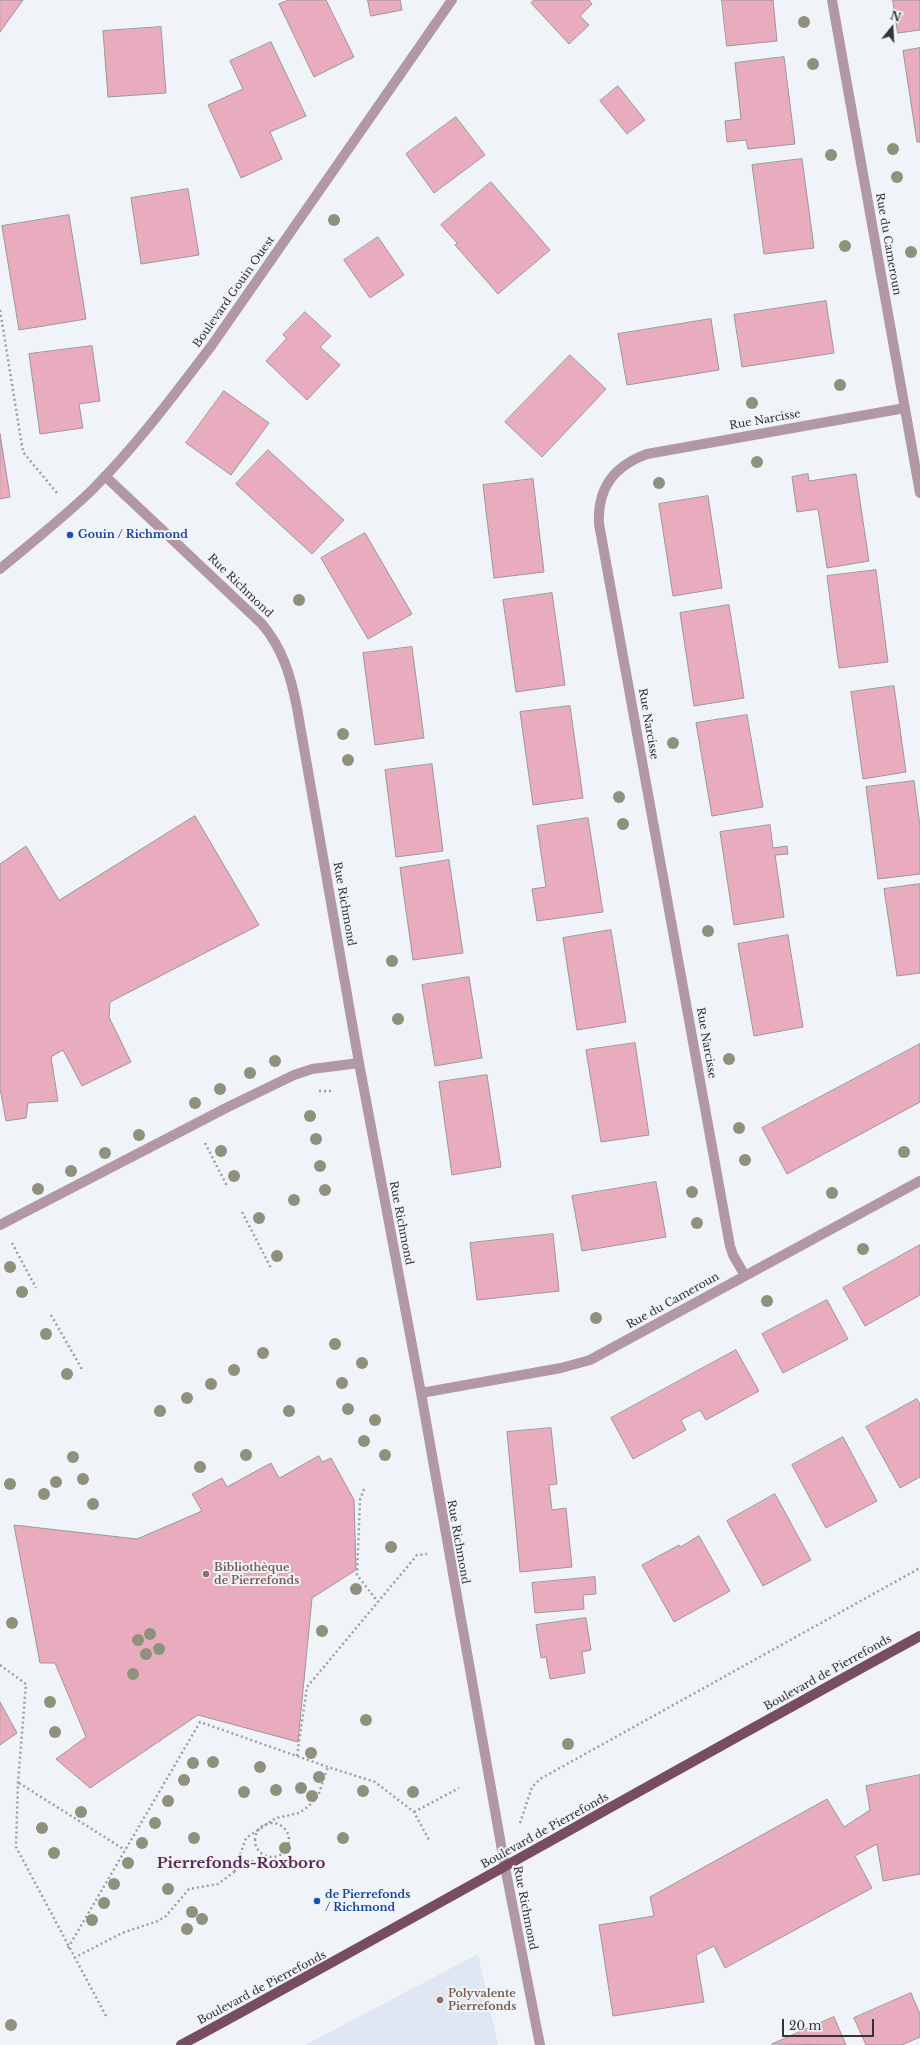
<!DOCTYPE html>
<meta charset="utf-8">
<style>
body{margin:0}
#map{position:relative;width:920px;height:2045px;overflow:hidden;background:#f0f4f8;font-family:"Libre Baskerville",serif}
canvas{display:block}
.north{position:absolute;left:872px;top:8px;width:40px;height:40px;-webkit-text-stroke:3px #f0f4f8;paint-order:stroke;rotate:18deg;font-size:11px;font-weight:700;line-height:16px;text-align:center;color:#323435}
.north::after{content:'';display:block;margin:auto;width:14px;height:18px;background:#323435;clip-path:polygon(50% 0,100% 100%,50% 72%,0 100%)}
.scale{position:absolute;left:782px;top:2019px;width:92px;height:18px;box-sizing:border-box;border:2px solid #323435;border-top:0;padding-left:5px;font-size:12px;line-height:14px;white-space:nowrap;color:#323435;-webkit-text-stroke:3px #f0f4f8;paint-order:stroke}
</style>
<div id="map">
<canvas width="920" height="2045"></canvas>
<div class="north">N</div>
<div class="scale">20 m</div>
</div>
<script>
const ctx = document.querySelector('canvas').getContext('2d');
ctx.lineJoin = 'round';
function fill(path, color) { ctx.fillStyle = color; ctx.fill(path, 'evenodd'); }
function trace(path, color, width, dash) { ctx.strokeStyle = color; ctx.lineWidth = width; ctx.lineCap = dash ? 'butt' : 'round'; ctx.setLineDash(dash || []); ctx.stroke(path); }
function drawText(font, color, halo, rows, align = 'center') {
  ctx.font = font + ' "Libre Baskerville",serif'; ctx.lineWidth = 4; ctx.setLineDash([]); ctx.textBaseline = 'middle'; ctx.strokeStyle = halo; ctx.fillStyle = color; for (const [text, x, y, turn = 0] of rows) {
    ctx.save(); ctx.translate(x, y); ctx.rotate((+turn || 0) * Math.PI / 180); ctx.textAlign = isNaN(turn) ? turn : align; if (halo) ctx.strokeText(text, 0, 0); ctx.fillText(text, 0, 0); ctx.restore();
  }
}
fill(new Path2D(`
 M478 1954 498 2045H305Z`), '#dfe8f2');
const building = new Path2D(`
 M0 0H23L0 32Z
 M289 0H326L354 57 314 77 279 4Z
 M368 0H400L402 10 371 16Z
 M534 0H589L592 4 580 16 589 25 569 44 531 3Z
 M722 0H773L777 41 727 46Z
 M893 0H920V30L898 33Z
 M161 27 166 93 108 97 103 31Z
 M271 42 306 116 270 132 282 159 241 178 208 105 243 89 230 61Z
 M920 48V142H917L903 51Z
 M784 57 795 144 748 149 746 140 727 142 725 121 741 119 735 63Z
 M618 86 645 120 627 134 600 101Z
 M456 117 485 155 434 193 406 154Z
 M802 159 814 248 764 254 752 165Z
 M491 182 550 250 498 294 455 245 457 243 441 225Z
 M188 189 199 255 141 264 131 198Z
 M69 215 86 319 19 330 2 226Z
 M378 237 404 275 370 298 344 260Z
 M826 301 834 353 742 367 734 315Z
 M305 312 331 336 320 347 340 365 307 400 266 361 287 338 283 335Z
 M711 319 719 370 627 385 618 334Z
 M92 346 100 401 79 404 83 428 40 434 29 354Z
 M570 355 606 389 542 457 505 422Z
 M224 391 269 423 231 475 186 443Z
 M0 434 10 497 0 499Z
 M268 450 344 520 312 554 236 484Z
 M808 474 809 481 856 474 869 561 827 568 818 509 797 512 792 477Z
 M533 479 544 572 494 578 483 485Z
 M708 496 722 588 673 596 659 504Z
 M365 533 412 614 368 639 321 558Z
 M876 570 888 662 839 668 827 576Z
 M552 593 565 685 516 692 503 600Z
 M729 605 744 698 694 706 680 613Z
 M412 647 424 738 375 745 363 653Z
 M894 686 906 772 863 779 851 692Z
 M570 706 583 798 533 805 520 712Z
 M747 715 763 807 712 816 696 723Z
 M432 764 443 851 396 857 385 770Z
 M914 781 920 826V874L878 879 866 787Z
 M195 816 259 925 110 1002 109 1017 131 1062 82 1086 63 1050 51 1057 58 1101 28 1103 26 1118 6 1121 0 1088V864L26 846 59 900Z
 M588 818 603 912 537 921 532 889 546 887 537 826Z
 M770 825 773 848 787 846 788 854 775 855 784 917 734 925 720 832Z
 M449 860 463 953 413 960 400 868Z
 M920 884V973L897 976 884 889Z
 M611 930 626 1022 577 1030 563 938Z
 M788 935 803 1027 754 1036 738 944Z
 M469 977 482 1058 435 1066 422 985Z
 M635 1043 649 1135 601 1142 586 1050Z
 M920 1044V1102L787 1174 762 1128Z
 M487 1075 501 1167 452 1175 439 1082Z
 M656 1182 666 1237 582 1251 572 1196Z
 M553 1234 559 1291 477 1300 470 1243Z
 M920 1245V1295L865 1326 843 1288Z
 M827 1300 848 1339 783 1373 762 1334Z
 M736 1350 759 1391 706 1420 700 1410 681 1420 686 1430 633 1459 611 1418Z
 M917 1399 920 1404V1477L900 1488 866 1427Z
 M551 1428 557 1484 549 1485 552 1510 566 1508 572 1567 520 1572 507 1432Z
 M843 1437 877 1501 826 1528 792 1465Z
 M319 1456 322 1462 331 1458 354 1500 356 1570 312 1598 298 1742 198 1715 90 1788 56 1759 86 1737 55 1663H40L14 1525 137 1539 202 1511 192 1494 222 1478 227 1487 271 1463 279 1478Z
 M775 1494 811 1560 763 1586 727 1521Z
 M699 1536 730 1591 674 1622 642 1565 679 1545 680 1547Z
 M595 1577 596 1594 583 1595 584 1609 535 1613 532 1583Z
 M586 1618 591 1650 582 1652 585 1673 550 1679 546 1657 541 1658 536 1625Z
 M0 1702 17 1733 0 1745Z
 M920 1775V1874L883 1881 877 1844 855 1856 872 1888 725 1968 714 1946 696 1955 704 2002 613 2016 599 1925 654 1916 650 1897 827 1799 844 1827 870 1810 866 1786Z
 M911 1993 920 2014V2037L902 2045H866L854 2018Z
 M834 2017 846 2045 772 2044Z`);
fill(building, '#e9abbe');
trace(building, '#9c9697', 1);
trace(new Path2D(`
 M0 310 23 452 57 493
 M319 1091H334
 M205 1143 227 1186
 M242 1212 271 1268
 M12 1243 36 1288
 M51 1315 83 1371
 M364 1489 360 1500 357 1575 378 1602
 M0 1665 26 1684 18 1782 16 1847 106 2016
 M297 1756 307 1687 417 1555 427 1554
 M19 1783 125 1850
 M414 1812 459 1788
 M520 1823 532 1787 540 1779 920 1568
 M255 1840a17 17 0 1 1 34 0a17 17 0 1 1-34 0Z
 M234 1871 264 1855
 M68 1948 200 1722 328 1767 375 1782 414 1812 429 1840
 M74 1958 122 1933 158 1921 166 1916 189 1889 218 1884 234 1872 246 1838 276 1818 299 1813 309 1806 318 1796 328 1767`), '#9c9fa2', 2.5, [2, 3]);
trace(new Path2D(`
 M832 0 920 493
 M105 476 262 624C283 649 291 677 297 708L359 1063 421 1393 505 1867 540 2045
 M0 569C31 543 63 518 92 490 136 446 174 395 212 345L452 0
 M0 1225 228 1107 294 1075 312 1069 359 1063
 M744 1274 733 1255 730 1246 599 524C597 488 614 466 647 454L905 408
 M421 1393 561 1368 590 1360 920 1181`), '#b298a3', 10);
trace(new Path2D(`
 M181 2045C428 1911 673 1771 920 1636`), '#784d61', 10);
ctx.fillStyle = '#8e917b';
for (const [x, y] of [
 [804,22],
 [813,64],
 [893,149],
 [831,155],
 [897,177],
 [334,220],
 [845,246],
 [911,252],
 [840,385],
 [752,403],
 [757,462],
 [659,483],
 [299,600],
 [343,734],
 [673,743],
 [348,760],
 [619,797],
 [623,824],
 [708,931],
 [392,961],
 [398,1019],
 [729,1059],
 [275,1061],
 [250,1073],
 [220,1089],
 [195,1103],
 [310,1116],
 [739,1128],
 [139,1135],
 [316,1139],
 [221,1151],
 [904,1152],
 [105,1153],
 [745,1160],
 [320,1166],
 [71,1171],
 [234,1176],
 [38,1189],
 [325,1190],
 [692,1192],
 [832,1193],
 [294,1200],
 [259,1218],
 [697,1223],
 [863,1249],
 [277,1256],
 [10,1267],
 [22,1292],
 [767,1301],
 [596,1318],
 [46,1334],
 [335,1344],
 [263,1353],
 [362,1363],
 [234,1370],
 [67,1374],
 [342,1383],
 [211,1384],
 [187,1398],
 [348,1409],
 [160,1411],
 [289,1411],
 [375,1420],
 [364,1441],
 [246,1455],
 [385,1455],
 [73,1457],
 [200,1467],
 [83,1479],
 [56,1482],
 [10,1484],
 [44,1494],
 [93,1504],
 [391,1547],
 [356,1589],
 [12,1623],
 [322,1631],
 [150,1634],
 [138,1640],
 [159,1649],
 [146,1654],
 [133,1674],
 [50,1702],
 [366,1720],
 [55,1732],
 [568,1744],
 [311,1753],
 [213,1762],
 [193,1763],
 [260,1767],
 [319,1777],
 [184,1780],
 [301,1788],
 [276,1790],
 [363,1791],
 [244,1792],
 [413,1792],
 [312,1796],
 [168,1801],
 [81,1812],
 [155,1823],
 [42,1828],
 [194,1838],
 [343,1838],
 [142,1843],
 [285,1848],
 [54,1853],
 [128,1863],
 [114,1884],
 [168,1889],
 [104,1903],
 [192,1912],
 [202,1919],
 [92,1920],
 [187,1929],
 [11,2025]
]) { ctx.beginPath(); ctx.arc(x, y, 6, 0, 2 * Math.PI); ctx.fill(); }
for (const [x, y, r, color] of [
 [70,535,4,"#1a4fb4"],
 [206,1574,4,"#8d6e63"],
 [317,1901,4,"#1a4fb4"],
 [440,2000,4,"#8d6e63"]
]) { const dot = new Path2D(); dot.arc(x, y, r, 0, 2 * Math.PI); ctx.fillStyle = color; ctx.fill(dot); trace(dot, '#f0f4f8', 1.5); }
drawText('11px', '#323435', '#f0f4f8', [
 ["Rue du Cameroun",888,244,80],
 ["Boulevard Gouin Ouest",234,292,-55],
 ["Rue Narcisse",765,420,-10],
 ["Rue Richmond",240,586,44],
 ["Rue Narcisse",648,724,80],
 ["Rue Richmond",344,904,80],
 ["Rue Narcisse",706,1043,80],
 ["Rue Richmond",401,1223,79],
 ["Rue du Cameroun",673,1301,-29],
 ["Rue Richmond",458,1542,80],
 ["Boulevard de Pierrefonds",828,1673,-29],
 ["Boulevard de Pierrefonds",545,1831,-29],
 ["Rue Richmond",525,1908,79],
 ["Boulevard de Pierrefonds",262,1988,-28]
]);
drawText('bold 11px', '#164399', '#f0f4f8', [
 ["Gouin / Richmond",78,535],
 ["de Pierrefonds",325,1895],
 ["/ Richmond",325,1908]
], 'left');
drawText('bold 11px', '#785e54', '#f0f4f8', [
 ["Bibliothèque",214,1568],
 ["de Pierrefonds",214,1581],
 ["Polyvalente",448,1994],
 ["Pierrefonds",448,2007]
], 'left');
drawText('bold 15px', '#5f2956', '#f0f4f8', [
 ["Pierrefonds-Roxboro",241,1864]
]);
</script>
